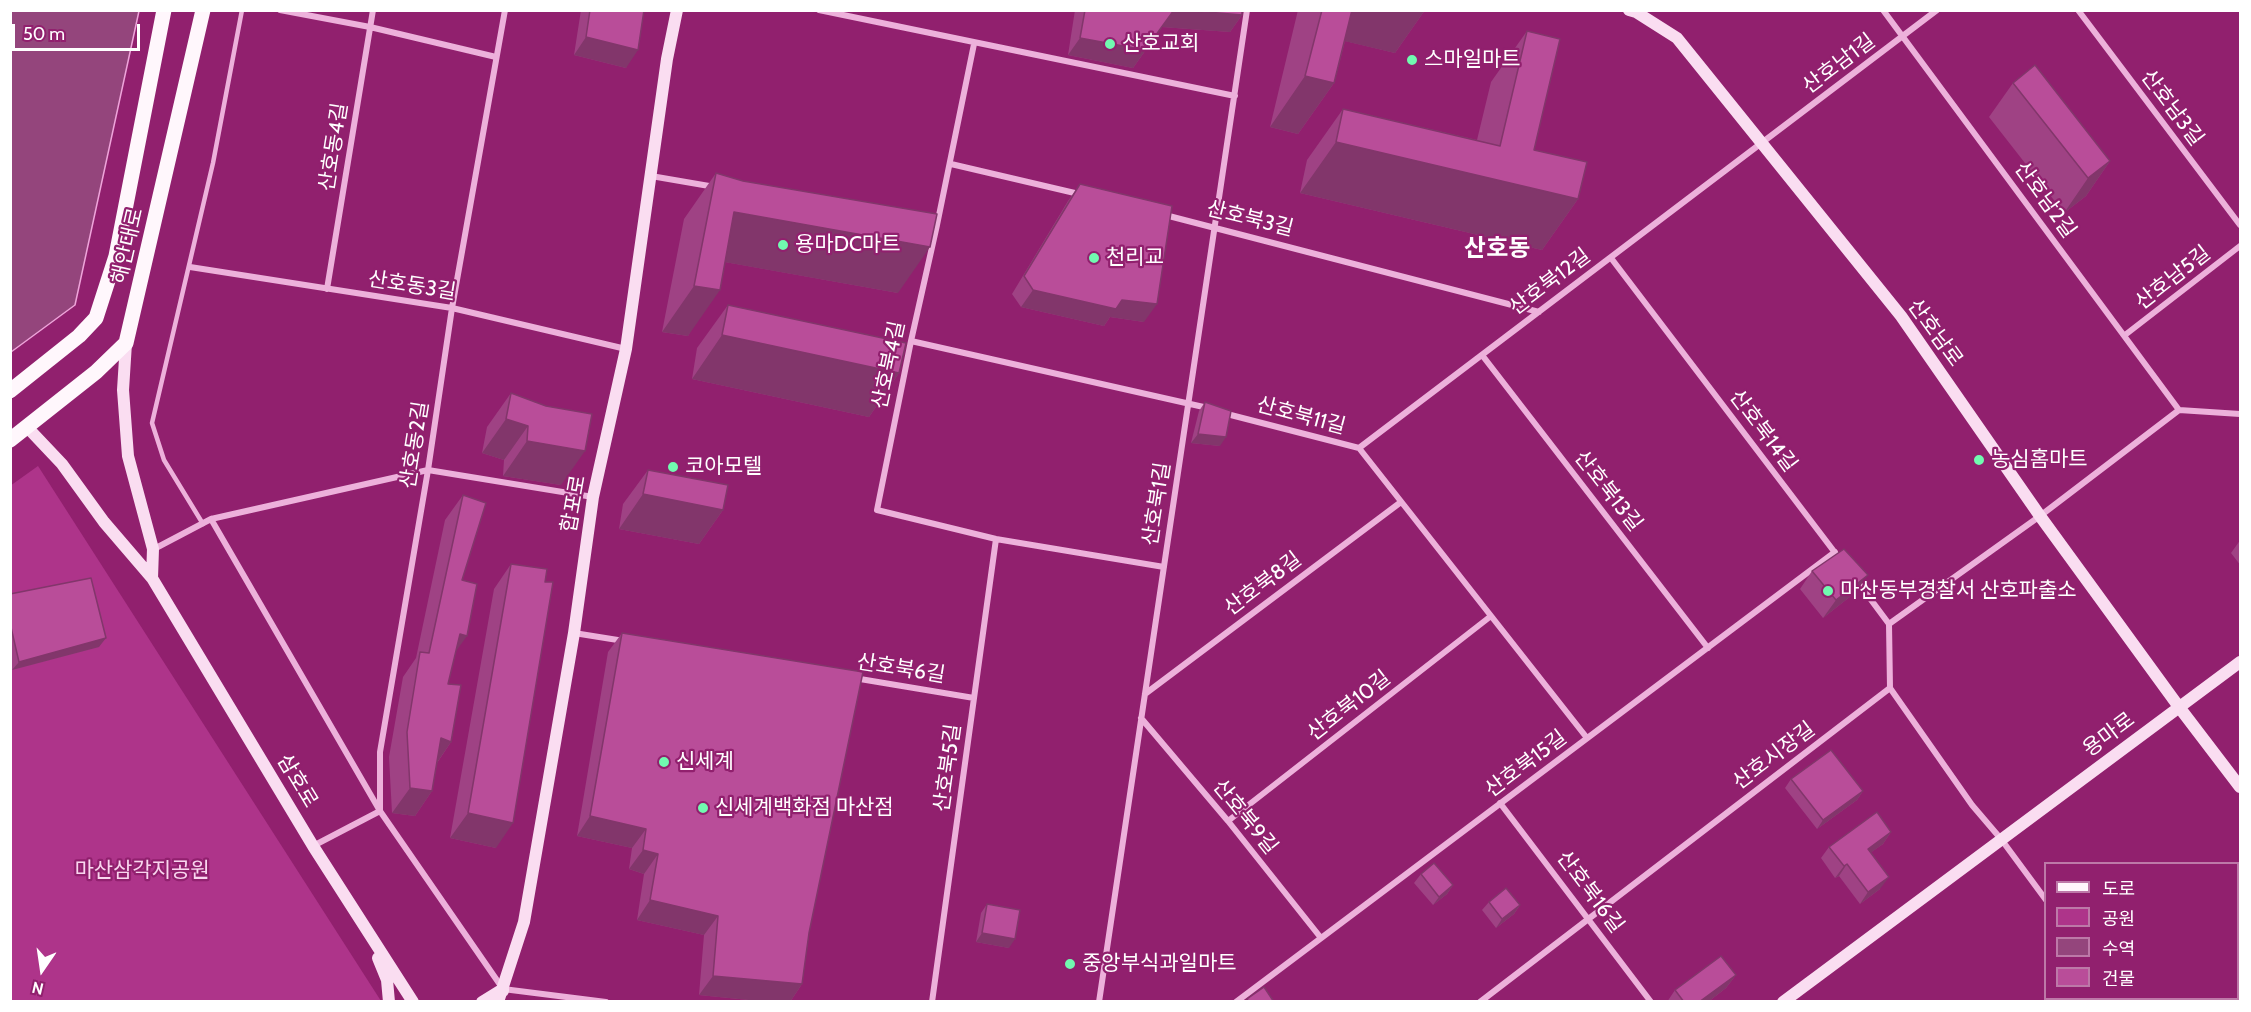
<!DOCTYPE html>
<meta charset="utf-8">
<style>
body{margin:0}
#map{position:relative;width:2251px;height:1012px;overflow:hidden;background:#91206e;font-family:Cabin,"Noto Sans KR",sans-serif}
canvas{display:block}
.frame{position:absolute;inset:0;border:12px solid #fff;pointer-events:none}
.legend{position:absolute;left:2044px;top:862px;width:195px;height:138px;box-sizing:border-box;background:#91206e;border:2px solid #bd79a8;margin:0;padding:8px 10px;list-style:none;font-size:18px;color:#fff}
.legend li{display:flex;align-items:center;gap:12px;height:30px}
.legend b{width:30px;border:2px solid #bd79a8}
.north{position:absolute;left:12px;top:940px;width:60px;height:60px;-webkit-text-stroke:4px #91206e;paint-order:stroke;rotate:193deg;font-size:16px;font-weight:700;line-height:24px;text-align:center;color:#fff}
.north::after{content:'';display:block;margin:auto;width:21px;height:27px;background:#fff;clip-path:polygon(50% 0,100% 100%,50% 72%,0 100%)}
.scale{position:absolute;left:12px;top:24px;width:128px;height:27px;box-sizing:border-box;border:3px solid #fff;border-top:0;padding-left:8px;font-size:18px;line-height:21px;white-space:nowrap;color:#fff;-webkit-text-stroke:4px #91206e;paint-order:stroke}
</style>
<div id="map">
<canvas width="2251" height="1012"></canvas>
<div class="frame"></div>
<ul class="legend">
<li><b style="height:8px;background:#fff7fc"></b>도로</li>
<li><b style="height:16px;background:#ae348a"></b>공원</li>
<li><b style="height:16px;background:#94457c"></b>수역</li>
<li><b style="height:16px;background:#b94d99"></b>건물</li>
</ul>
<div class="north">N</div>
<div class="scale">50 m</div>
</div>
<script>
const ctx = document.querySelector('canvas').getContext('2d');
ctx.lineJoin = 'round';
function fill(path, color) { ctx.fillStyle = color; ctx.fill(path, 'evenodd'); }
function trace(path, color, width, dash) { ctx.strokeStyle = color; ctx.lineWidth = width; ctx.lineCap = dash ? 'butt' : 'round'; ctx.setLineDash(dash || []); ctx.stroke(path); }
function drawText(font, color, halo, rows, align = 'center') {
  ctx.font = font + ' Cabin,"Noto Sans KR",sans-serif'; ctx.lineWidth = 4.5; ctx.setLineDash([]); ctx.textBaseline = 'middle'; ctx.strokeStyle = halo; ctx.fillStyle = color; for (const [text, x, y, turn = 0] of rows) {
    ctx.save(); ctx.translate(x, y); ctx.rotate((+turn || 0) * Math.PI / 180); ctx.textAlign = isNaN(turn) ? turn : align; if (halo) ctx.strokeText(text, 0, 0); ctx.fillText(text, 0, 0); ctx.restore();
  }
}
fill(new Path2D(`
 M38 466 381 1001H11L10 486Z`), '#ae348a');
const water = new Path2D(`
 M11 10 139 11 75 305 11 352Z`);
fill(water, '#94457c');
trace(water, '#eea4da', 1.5);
trace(new Path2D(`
 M203 524 164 460 152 423 213 163 242 10`), '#edb1db', 4.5);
trace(new Path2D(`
 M280 10 370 27 496 57
 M819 10 1235 96
 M1883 10 2179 410
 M2078 10 2240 225
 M951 164 1079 194
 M651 176 715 187
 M1165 215 1539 312
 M929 223 937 225 911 341 877 510 996 539 1164 567
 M937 225 974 44
 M1611 258 1836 554
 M190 267 452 308 626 349
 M327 289 373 10
 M2125 335 2240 246
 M911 341 1208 408
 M1482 355 1708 648
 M1223 413 1359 448 1587 738
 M1359 448 1937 10
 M211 519 380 811 503 989 606 1002
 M154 549 211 519 428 470 593 497
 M1857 581 1889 624
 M574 633 624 641
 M854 678 974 698
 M1890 688 1889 624 2040 516 2179 410 2240 414
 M1890 688 1972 805 2001 839 2046 900
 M1145 694 1401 502
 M1141 718 1228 821 1321 938
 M1500 803 1651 1002
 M1228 821 1491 616
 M313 846 380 811V752L428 470 452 308 505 10
 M2238 939 2240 937
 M932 1002 996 539
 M1099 1002 1247 10
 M1236 1002 1835 552
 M1480 1002 1890 688
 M2072 1002 2076 998
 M2174 1002V998`), '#edb1db', 6);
trace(new Path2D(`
 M1629 10 1636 12 1677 38 1901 316 2040 516 2179 707 2240 787
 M126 343 123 390 128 456 153 549 152 578
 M27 427 62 464 104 522 152 578 313 846 413 1002
 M378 958 387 980 389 1002
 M482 1002 503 989V991
 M498 1002 524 922 574 633 593 497 626 349 667 59 677 10
 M1783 1002 2240 662`), '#faddf1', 12);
trace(new Path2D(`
 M10 391 79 336 96 318 116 256 164 10
 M10 440 96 372 126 343 203 10`), '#fff7fc', 15);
fill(new Path2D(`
 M581 10H644L626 68 574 55Z
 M1075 10H1242V15L1230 32 1162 27 1133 68 1068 55Z
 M1298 10H1425L1395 53 1345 41 1334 83 1298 134 1270 127Z
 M1527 31 1534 150 1578 199 1542 250 1300 193 1307 160 1343 109 1477 140 1491 82Z
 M2013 83 2110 161 2086 196 2064 213 1989 117Z
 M716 173 898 293 725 262 688 336 662 332 684 219Z
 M1080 184 1144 322 1110 317 1104 326 1021 307 1012 294 1068 201Z
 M728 305 899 373 869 417 692 379 697 348Z
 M511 393 561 485 503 476 504 460 482 453 487 427Z
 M1205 402 1220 446 1191 443 1199 411Z
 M648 470 723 510 699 544 619 529 623 504Z
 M463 495 462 580 456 651 448 684 451 742 437 763 432 791 415 816 392 813 389 757 403 677 416 658 445 520Z
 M2241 539V566L2231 553Z
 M511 564 496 848 450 838 494 589Z
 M1812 571 1856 592 1823 618 1800 589Z
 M10 594 99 647 12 670 10 662Z
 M622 633 809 933 802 984 790 1002H769L699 995 704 935 637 920 644 874 629 869 632 848 577 836 608 652Z
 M1791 779 1863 791 1857 800 1817 829 1785 788Z
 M1891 832 1883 844 1870 853 1880 889 1860 904 1839 876 1835 878 1821 858 1829 847Z
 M1421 874 1453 885 1447 894 1433 905 1414 883Z
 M1489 902 1520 905 1514 914 1496 928 1482 910Z
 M987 904 1009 948 976 942 981 913Z
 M2241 965V1002H2183L2184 999H2238V967Z
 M1736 975 1726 988 1708 1002H1667L1675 990Z`), '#9f4284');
fill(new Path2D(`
 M1174 10 1242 15 1230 32 1162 27 1133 68 1068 55 1080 38Z
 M1340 10H1425L1395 53 1323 36Z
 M586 37 638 50 626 68 574 55Z
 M1305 76 1334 83 1298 134 1270 127Z
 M1336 142 1578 199 1542 250 1300 193Z
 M2110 161 2086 196 2064 213 2088 178Z
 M734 212 930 247 898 293 702 258Z
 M694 286 720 290 688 336 662 332Z
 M1033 290 1122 300 1157 304 1144 322 1110 317 1104 326 1021 307Z
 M722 335 899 373 869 417 692 379Z
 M506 419 528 426 504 460 482 453Z
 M1198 434 1226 437 1220 446 1191 443Z
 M527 441 585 451 561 485 503 476Z
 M643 494 723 510 699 544 619 529Z
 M1868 575 1856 592 1823 618 1836 600Z
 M460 634 467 636 449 661Z
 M106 638 99 647 12 670 19 662Z
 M441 738 451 742 434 767Z
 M410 788 432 791 415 816 392 813Z
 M1863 791 1857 800 1817 829 1823 820Z
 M468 813 513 823 496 848 450 838Z
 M590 816 646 829 632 848 577 836Z
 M1891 832 1883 844 1859 861 1868 849Z
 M643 850 658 854 644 874 629 869Z
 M1847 864 1839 876 1835 878 1844 866Z
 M1889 877 1880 889 1860 904 1868 892Z
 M1453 885 1447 894 1433 905 1439 897Z
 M650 900 718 916 704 935 637 920Z
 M1520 905 1514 914 1496 928 1502 919Z
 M982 933 1015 939 1009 948 976 942Z
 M1736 975 1726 988 1708 1002H1699Z
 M713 976 802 984 790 1002H769L699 995Z`), '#82366b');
const building = new Path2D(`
 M590 10H644L638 50 586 37Z
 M1085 10H1174L1145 50 1080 38Z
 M1184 10H1242V15Z
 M1322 10H1352L1334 83 1305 76Z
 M1527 31 1560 39 1534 150 1587 162 1578 199 1336 142 1343 109 1500 146Z
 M2035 65 2110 161 2088 178 2013 83Z
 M716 173 743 181 937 214 930 247 734 212 720 290 694 286Z
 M1080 184 1172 206 1157 304 1122 300 1116 309 1033 290 1024 276Z
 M728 305 906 343 899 373 722 335Z
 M511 393 546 406 592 414 585 451 527 441 528 426 506 419Z
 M1205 402 1231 411 1226 437 1198 434Z
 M648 470 728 485 723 510 643 494Z
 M463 495 486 503 462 580 477 584 467 636 460 634 448 684 461 685 451 742 441 738 432 791 410 788 407 732 420 652 429 653Z
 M1844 549 1868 575 1836 600 1812 571Z
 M511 564 547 569 545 582H553L513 823 468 813Z
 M91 578 106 638 19 662 10 623V594Z
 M622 633 863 672 809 933 802 984 713 976 718 916 650 900 658 854 643 850 646 829 590 816Z
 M1831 750 1863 791 1823 820 1791 779Z
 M1877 812 1891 832 1868 849 1889 877 1868 892 1847 864 1844 866 1829 847Z
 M1434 863 1453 885 1439 897 1421 874Z
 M1506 888 1520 905 1502 919 1489 902Z
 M987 904 1020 910 1015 939 982 933Z
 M1721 956 1736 975 1699 1002H1684L1675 990Z
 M2241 965V980L2238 976V967Z
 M1264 987 1274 1002H1249L1247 999Z
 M2238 994H2241V1002H2193L2194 999H2238Z`);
fill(building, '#b94d99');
trace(building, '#82366b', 1.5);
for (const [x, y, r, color] of [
 [1110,44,6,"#71fab0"],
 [1412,60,6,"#71fab0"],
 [783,245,6,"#71fab0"],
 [1094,258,6,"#71fab0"],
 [1979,460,6,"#71fab0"],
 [673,467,6,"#71fab0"],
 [1828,591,6,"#71fab0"],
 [664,762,6,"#71fab0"],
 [703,808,6,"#71fab0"],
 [1070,964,6,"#71fab0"]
]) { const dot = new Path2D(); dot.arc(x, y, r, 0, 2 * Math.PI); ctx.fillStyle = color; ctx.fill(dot); trace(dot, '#91206e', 2); }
drawText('21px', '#fff', '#91206e', [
 ["산호교회",1122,44],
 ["스마일마트",1424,60],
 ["용마DC마트",795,245],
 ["천리교",1106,258],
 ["농심홈마트",1991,460],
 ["코아모텔",685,467],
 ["마산동부경찰서 산호파출소",1840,591],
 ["신세계",676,762],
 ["신세계백화점 마산점",715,808],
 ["중앙부식과일마트",1082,964]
], 'left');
drawText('21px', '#fff', '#91206e', [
 ["산호남1길",1839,64,-37],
 ["산호남3길",2172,108,53],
 ["산호동4길",334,147,-81],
 ["산호남2길",2045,200,54],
 ["산호북3길",1250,219,14],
 ["해안대로",128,246,-77],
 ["산호남5길",2173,278,-38],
 ["산호북12길",1550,282,-37],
 ["산호동3길",412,286,9],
 ["산호남로",1935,333,54],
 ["산호북4길",889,365,-78],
 ["산호북11길",1301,416,15],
 ["산호북14길",1763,431,53],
 ["산호동2길",415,445,-81],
 ["산호북13길",1608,491,52],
 ["합포로",574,504,-80],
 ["산호북1길",1157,504,-81],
 ["산호북8길",1263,584,-37],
 ["산호북6길",901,669,9],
 ["산호북10길",1349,706,-38],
 ["용마로",2109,735,-37],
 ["산호시장길",1774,756,-37],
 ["산호북15길",1526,764,-37],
 ["산호북5길",948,768,-82],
 ["삼호로",297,781,59],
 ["산호북9길",1245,817,51],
 ["산호북16길",1590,892,53]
]);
drawText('21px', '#f9d6ef', '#91206e', [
 ["마산삼각지공원",142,871]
]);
drawText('bold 24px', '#fff', '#91206e', [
 ["산호동",1497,249]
]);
</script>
